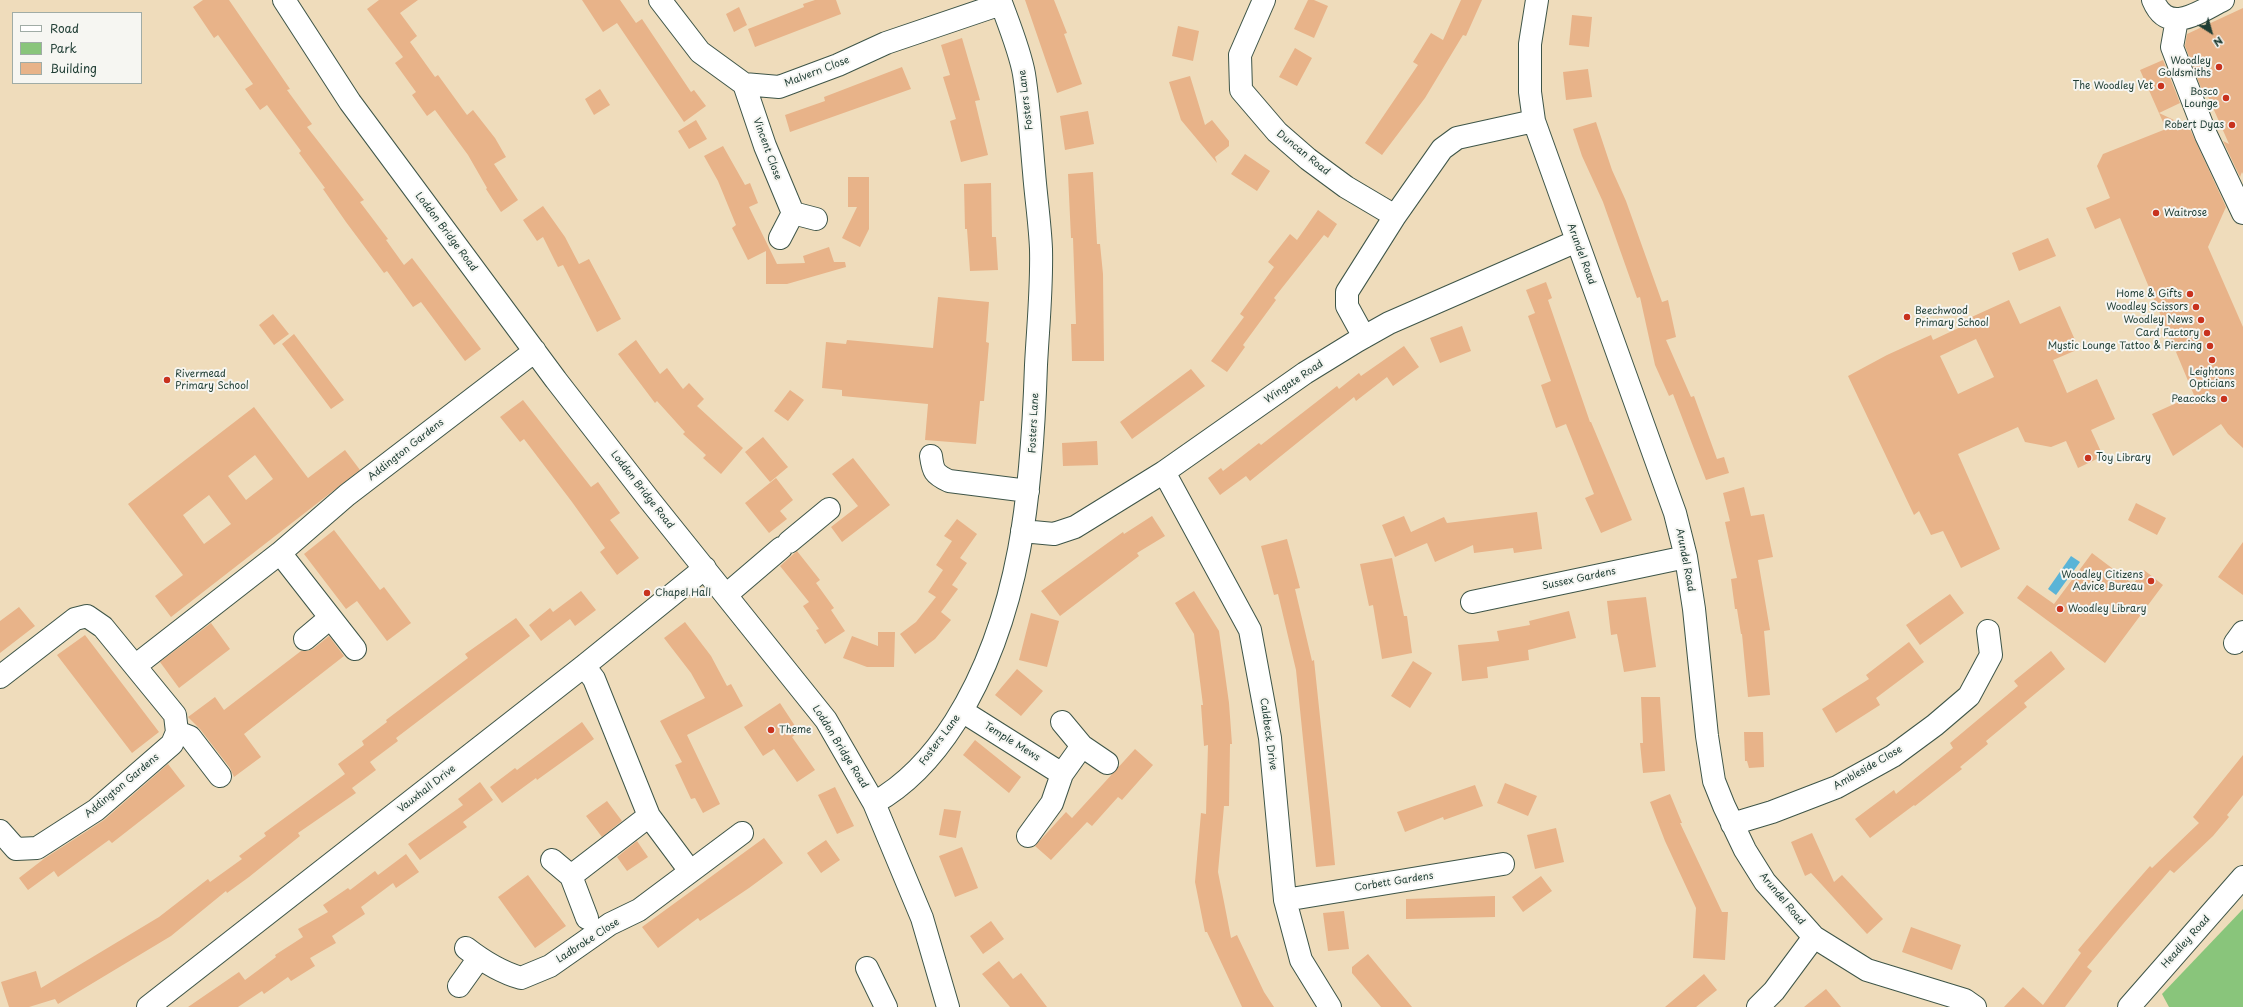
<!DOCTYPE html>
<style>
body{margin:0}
#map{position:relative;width:2243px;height:1007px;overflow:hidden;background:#efdcbb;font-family:"Playpen Sans",sans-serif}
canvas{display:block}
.legend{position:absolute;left:12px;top:12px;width:130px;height:72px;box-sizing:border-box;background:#f6f6f2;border:1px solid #a0aca6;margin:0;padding:5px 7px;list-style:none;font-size:12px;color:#1f3d34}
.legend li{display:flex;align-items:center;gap:8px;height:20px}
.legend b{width:20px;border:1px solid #a0aca6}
.north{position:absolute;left:2191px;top:12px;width:40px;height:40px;-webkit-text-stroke:3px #f6f6f2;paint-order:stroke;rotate:143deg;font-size:11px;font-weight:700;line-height:16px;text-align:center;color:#1f3d34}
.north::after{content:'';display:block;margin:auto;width:14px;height:18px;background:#1f3d34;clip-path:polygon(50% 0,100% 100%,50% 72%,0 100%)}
</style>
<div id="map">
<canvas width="2243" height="1007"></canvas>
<ul class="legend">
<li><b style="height:5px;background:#fff"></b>Road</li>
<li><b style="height:11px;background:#89c57b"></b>Park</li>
<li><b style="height:11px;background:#e8b389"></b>Building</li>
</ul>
<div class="north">N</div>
</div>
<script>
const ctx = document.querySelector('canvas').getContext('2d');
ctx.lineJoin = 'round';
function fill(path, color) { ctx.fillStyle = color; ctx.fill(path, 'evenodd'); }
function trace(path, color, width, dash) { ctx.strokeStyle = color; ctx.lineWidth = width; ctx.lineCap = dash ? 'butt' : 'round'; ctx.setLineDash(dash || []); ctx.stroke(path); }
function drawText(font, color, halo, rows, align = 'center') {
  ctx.font = font + ' "Playpen Sans",sans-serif'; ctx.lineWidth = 4; ctx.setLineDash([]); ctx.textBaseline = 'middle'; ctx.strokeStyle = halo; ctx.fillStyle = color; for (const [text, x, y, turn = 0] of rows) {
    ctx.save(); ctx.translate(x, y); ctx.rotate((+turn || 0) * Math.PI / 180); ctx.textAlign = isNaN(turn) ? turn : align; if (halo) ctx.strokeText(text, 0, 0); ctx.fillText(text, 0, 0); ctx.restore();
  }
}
fill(new Path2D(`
 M2243 909V1007H2169L2162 994Z`), '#89c57b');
fill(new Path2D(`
 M2071 556 2080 562 2056 595 2048 589Z`), '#5ab4d7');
fill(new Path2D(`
 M203 0H229L290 89 287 90 312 124 307 127 364 200 360 202 388 239 386 240 404 265 412 258 481 349 465 361 421 302 413 307 387 271 384 273 346 222 323 189 325 188 299 153 301 151 267 105 260 110 245 89 253 84 218 35 214 38 193 7Z
 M379 0H418L400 13 417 36 410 42 435 77 438 75 467 115 473 110 495 138 506 157 494 164 518 200 501 212 486 189 487 188 468 155 435 110 427 116 412 95 416 92 395 63 403 57 367 9Z
 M582 0H620L636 23 642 19 691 92 694 90 706 106 684 122 617 23 603 32Z
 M815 0H836L841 14 755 47 748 29 804 7 803 4Z
 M1025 0H1054L1067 33 1064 34 1082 84 1057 93Z
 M1308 0H1314L1328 6 1314 38 1294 29Z
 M1461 0H1482L1466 36 1463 35 1425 98 1382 155 1365 143 1418 65 1413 62 1431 33 1443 40Z
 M739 7 747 25 734 32 726 14Z
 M2243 8V174L2242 172 2240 177 2223 141 2229 144 2206 92 2203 93 2185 46 2187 34Z
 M1572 15 1592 17 1589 47 1569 45Z
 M1178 26 1199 31 1193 61 1172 56Z
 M962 38 980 100 975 101 988 155 961 162 950 121 956 119 943 77 950 75 941 45Z
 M1295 48 1312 58 1297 86 1279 77Z
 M2163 60 2180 103 2159 113 2140 70Z
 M902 67 911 89 790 132 785 115 825 101 824 97Z
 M1588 69 1592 97 1566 100 1563 72Z
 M1190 76 1205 125 1212 120 1229 141V146L1215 157 1217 163 1181 120 1169 82Z
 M600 89 610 105 594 115 585 99Z
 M1088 111 1094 144 1065 150 1060 116Z
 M2159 113 2189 127 2226 207 2208 247 2243 327V448L2228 434 2221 424 2173 456 2152 414 2194 395 2120 218 2095 229 2086 208 2110 198 2097 166 2103 154 2166 129Z
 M696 120 707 139 689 149 678 131Z
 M1596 122 1612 170 1626 201 1662 302 1668 300 1676 337 1666 340 1691 397 1694 396 1717 459 1724 457 1729 473 1706 480 1673 394 1669 396 1655 365 1640 297 1637 298 1603 202 1582 156 1573 129Z
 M723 146 745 185 750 183 758 203 749 207 777 264 805 263 803 256 829 247 834 262H845L846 267 787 284H766V251L748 260 732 228 736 225 718 181 704 156Z
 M1245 154 1270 171 1257 191 1231 174Z
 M1093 172 1097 244H1100L1103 274 1104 361H1072L1071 324H1076L1073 238H1071L1068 174Z
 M848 177H869V229L860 247 842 238 857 207H848Z
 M991 183 992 237H996L998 270 970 271 967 229H965L964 184Z
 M543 206 565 237 579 264 589 259 621 319 597 332 563 265 558 267 543 237 537 241 523 220Z
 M1318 210 1337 224 1328 238 1324 235 1274 298 1276 300 1243 345 1245 347 1227 372 1211 361 1244 317 1240 314 1274 267 1268 262 1290 234 1297 240Z
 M2048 238 2056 256 2019 271 2012 253Z
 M1546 282 1552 298 1548 300 1590 422H1591L1632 520 1601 533 1585 498 1594 494 1566 424 1556 428 1541 385 1551 381 1528 316 1535 313 1526 290Z
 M938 297 989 302 986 342 989 343 984 401H980L976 444 925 440 928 404 842 396V390L822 388 826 342 846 344 847 340 933 348Z
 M2009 300 2020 324 2060 306 2079 349 2053 360 2067 393 2097 379 2115 419 2091 430 2103 456 2078 468 2066 441 2051 447 2025 442 2018 427 1958 454 2000 549 1961 568 1943 531 1931 535 1919 511 1914 515 1848 376 1887 355 1931 335 1933 340 1967 324 1965 320ZM1976 339 1994 377 1958 394 1940 356Z
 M273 314 289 334 274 345 259 325Z
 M1462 326 1471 351 1440 363 1430 338Z
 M294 334 344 400 331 409 282 344Z
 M636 340 660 374 667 368 683 389 689 383 704 399 697 406 743 448 721 474 703 458 706 455 683 434 685 432 657 401 655 403 618 354Z
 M1404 346 1419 367 1393 386 1387 377 1356 401 1354 397 1250 481 1246 476 1220 495 1208 478 1221 468 1223 471 1259 443 1261 445 1337 386 1339 389 1359 373 1361 376Z
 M1191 369 1205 386 1132 439 1120 422Z
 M790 390 804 400 788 421 774 411Z
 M523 400 591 487 598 482 620 513 610 520 639 558 617 575 600 552 605 548 572 502 524 439 520 442 500 417Z
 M254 407 308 478 345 450 360 470 171 617 155 596 183 575 128 504ZM255 455 273 479 246 500 228 476ZM209 495 231 524 204 544 183 515Z
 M763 437 788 467 770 482 745 452Z
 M1097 441 1098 465 1063 466 1062 443Z
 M853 458 890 505 842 542 831 527 858 506 832 474Z
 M776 478 793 500 780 511 787 519 769 533 745 503Z
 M1744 487 1751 516 1764 514 1773 557 1758 560 1770 630 1764 631 1770 695 1748 697 1742 634H1741L1737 609H1735L1731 579 1737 578 1725 522 1730 521 1723 493Z
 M2136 503 2166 518 2157 535 2128 520Z
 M1537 512 1542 549 1514 553 1513 548 1474 553 1473 545 1435 562 1427 543 1395 557 1382 525 1404 516 1411 532 1444 517 1447 523Z
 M1152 516 1165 536 1137 553 1139 556 1060 616 1041 591 1123 532 1124 534Z
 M957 519 977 534 960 558 967 563 952 585 958 589 941 612 951 620 935 639 915 654 900 634 916 622 936 597 928 592 943 570 936 565 952 541 944 536Z
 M334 530 380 590 384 587 411 623 387 641 357 601 346 609 304 554Z
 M1287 539 1300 588 1295 589 1312 661 1314 660 1330 812 1335 865 1316 867 1296 670 1278 594 1274 595 1261 546Z
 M2243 542V595L2218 577Z
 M797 551 820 580 816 583 834 608 831 610 845 631 825 644 816 630 819 629 803 606 809 602 780 566Z
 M2092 553 2133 584 2144 570 2163 585 2105 663 2017 598 2027 585 2054 604Z
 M1392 558 1404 616H1407L1412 653 1382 659 1373 605 1369 606 1360 564Z
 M581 591 596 610 575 626 570 619 541 641 529 625 550 608 553 612Z
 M1194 591 1219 631 1229 703 1232 744H1230L1229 806H1224L1218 872 1224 902 1231 938 1237 935 1264 992 1274 1007H1242L1207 932H1205L1195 882 1201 813 1206 814 1208 745 1204 746 1201 705H1203L1194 634 1175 603Z
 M1950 594 1964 613 1920 645 1906 625Z
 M1646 597 1656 667 1624 672 1617 634 1611 635 1607 601Z
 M19 607 35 626 0 653V621Z
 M1569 611 1576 638 1528 650 1529 660 1487 667 1488 678 1462 681 1458 645 1499 641 1497 631 1530 625 1529 621Z
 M1031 613 1059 621 1047 667 1019 660Z
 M516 618 530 636 396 738 398 741 370 762 376 770 352 788 356 793 298 833 300 836 249 877 227 893 226 891 171 936 58 1004 55 999 29 1007H9L1 982 36 971 41 988 159 917 208 879 210 882 242 859 239 856 266 836 264 833 345 774 338 764 364 745 362 741 387 722 386 720 468 658 465 654Z
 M685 622 711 656 727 686 731 684 743 706 687 735 720 804 703 813 695 798 691 799 675 765 682 762 660 721 705 698 691 673 664 638Z
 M211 623 230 649 179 688 160 662Z
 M878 632H895L894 667H867L843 658 852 636 878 646Z
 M85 635 159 732 132 753 57 655Z
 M329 636 344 656 244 734 261 757 234 777 230 768 200 729 188 717 215 697 224 710 301 651H307L313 649Z
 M1909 642 1924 662 1876 698 1880 705 1836 733 1822 709 1869 679 1866 675Z
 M2051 651 2065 669 2024 703 2027 707 1986 741 1988 744 1960 767 1962 769 1915 806 1914 805 1870 838 1855 819 1894 790 1896 794 1953 748 1950 743 2018 686 2014 681Z
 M1413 661 1432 673 1410 708 1391 696Z
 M1017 669 1043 691 1021 716 995 695Z
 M1641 697H1660L1665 771 1643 773 1640 743H1643Z
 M780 703 799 732 792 737 815 770 797 782 774 749 763 756 744 727Z
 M582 722 594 739 537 780 536 778 502 803 490 787 515 768 517 770Z
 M1744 732H1763L1764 767 1749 768 1747 761H1745Z
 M975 740 1021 777 1009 793 963 755Z
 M1135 749 1153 765 1122 800 1118 797 1092 826 1087 822 1051 860 1035 846 1066 812 1072 818Z
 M2243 755V795L2227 815 2229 817 2213 836 2174 873 2170 870 2123 924 2087 967 2092 971 2065 1007H2004L2023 987 2043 1005 2081 953 2078 950 2114 907 2150 866 2152 868 2199 823 2193 817Z
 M168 764 185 786 112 843 109 840 58 877 54 871 28 890 19 878 45 858 104 820Z
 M480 782 493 800 463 822 467 827 420 860 408 844 463 805 458 799Z
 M1505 783 1537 796 1528 816 1497 803Z
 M1475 785 1483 806 1444 820 1443 817 1405 832 1397 812Z
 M835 787 854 826 837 834 818 795Z
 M1670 794 1682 823H1680L1722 912H1728L1725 960 1693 958 1696 908 1665 841 1650 802Z
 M607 801 622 821 602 837 586 816Z
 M944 809 961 811 956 838 939 835Z
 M1556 828 1564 862 1535 869 1527 835Z
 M1812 833 1834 882 1842 875 1883 919 1867 934 1811 873 1805 876 1791 842Z
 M764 838 783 863 749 888 700 921 698 918 658 948 642 927Z
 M826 840 840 860 821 873 807 853Z
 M637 841 648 857 627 871 617 857Z
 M962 847 978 888 955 897 939 856Z
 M406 854 419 872 396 888 393 883 361 907 365 914 332 936 336 943 310 958 315 966 291 981 288 977 264 994 262 991 238 1007H188L239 972 245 980 276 957 275 955 303 937 298 929 328 912 323 905 348 888 350 890 375 871 378 875Z
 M528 875 566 926 535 948 498 897Z
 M1541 876 1552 891 1523 912 1512 897Z
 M1495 896V917L1406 919V899Z
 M1344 911 1349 949 1328 951 1323 913Z
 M991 921 1004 939 983 954 970 936Z
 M1911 927 1961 945 1952 970 1902 952Z
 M1368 954 1382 971 1412 1007H1381L1352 973V967Z
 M999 961 1013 979 1021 973 1047 1007H1010L982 974Z
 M1704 974 1717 990 1696 1007H1665Z
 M1826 989 1841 1007H1804Z`), '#e8b389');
const minor = new Path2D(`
 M284 0 350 102 556 380 647 497 826 720 874 803 922 918 948 1007
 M660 0 700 52 744 84 779 87 838 65 886 43 1001 4
 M1264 0 1240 55 1241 90 1277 132 1308 159 1346 187 1395 216
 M1537 0 1530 44V92L1534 121 1675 513 1686 557 1694 609 1707 736 1714 781 1724 806 1745 850 1765 882 1814 937 1867 970 1965 1000 1975 1007
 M2153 0C2168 36 2199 12 2223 0
 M2177 19 2172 47 2206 135 2243 213
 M744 84 765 146 793 213 780 238
 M793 213 816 219
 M1364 337 1347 306V292L1395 216 1442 149 1457 138 1534 121
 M931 456C933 471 934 474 949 481L1028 491
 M1164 472 1250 630 1270 738 1285 900 1301 960 1330 1007
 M1022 531 1054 534 1075 527 1164 472 1305 373 1357 341 1389 323 1577 241
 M789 542 829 509
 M280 553 355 649
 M726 595 781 548
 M1472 602 1686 557
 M305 639 330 618
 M2235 643 2243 632
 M135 666 280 553 347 495 535 351
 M584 666 594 679 649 816 690 871
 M0 677 75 619 87 616 103 627 175 715 177 732 172 744 96 810 37 848 16 849 0 831
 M962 711 1062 774
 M1062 722 1082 746 1107 763
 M177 732 190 737 220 776
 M874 803C908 784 934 755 955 722 1022 615 1032 488 1036 365 1038 327 1042 288 1041 249 1040 224 1036 198 1034 172 1031 139 1029 106 1024 74 1020 51 1008 22 1000 0
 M1732 824 1772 812 1837 787 1893 756 1935 725 1969 696 1991 655 1988 631
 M1028 836 1052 803 1062 774 1082 746
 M552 860 571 876 587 918
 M571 876 649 816
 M1285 900 1503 864
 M466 948C484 962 500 972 521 978L550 966 610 924 639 910 742 833
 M867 968 886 1007
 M459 986 479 958
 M148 1007 584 666 705 568
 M1758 1007 1774 991 1814 937
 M2129 1007 2243 877`);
trace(minor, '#3e5548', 24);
trace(minor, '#fff', 22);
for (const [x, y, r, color] of [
 [2219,67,4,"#c8321e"],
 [2161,86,4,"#c8321e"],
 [2226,98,4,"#c8321e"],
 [2232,125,4,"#c8321e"],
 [2156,213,4,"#c8321e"],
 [2190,294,4,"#c8321e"],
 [2196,307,4,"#c8321e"],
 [1907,317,4,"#c8321e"],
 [2201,320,4,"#c8321e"],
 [2207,333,4,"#c8321e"],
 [2210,346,4,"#c8321e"],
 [2212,360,4,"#c8321e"],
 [167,380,4,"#c8321e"],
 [2224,399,4,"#c8321e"],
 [2088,458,4,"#c8321e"],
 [2151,581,4,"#c8321e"],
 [647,593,4,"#c8321e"],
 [2060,609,4,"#c8321e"],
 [771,730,4,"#c8321e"]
]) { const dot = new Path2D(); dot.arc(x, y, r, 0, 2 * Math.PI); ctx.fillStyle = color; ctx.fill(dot); trace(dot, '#f6f6f2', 1.5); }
drawText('10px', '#1f3d34', '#f6f6f2', [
 ["Woodley",2211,61],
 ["Goldsmiths",2211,73],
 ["The Woodley Vet",2153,86],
 ["Bosco",2218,92],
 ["Lounge",2218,104],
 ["Robert Dyas",2224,125],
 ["Waitrose",2164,213,"left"],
 ["Home & Gifts",2182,294],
 ["Woodley Scissors",2188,307],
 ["Beechwood",1915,311,"left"],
 ["Primary School",1915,323,"left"],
 ["Woodley News",2193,320],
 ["Card Factory",2199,333],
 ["Mystic Lounge Tattoo & Piercing",2202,346],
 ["Leightons",2212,372,"center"],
 ["Opticians",2212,384,"center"],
 ["Rivermead",175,374,"left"],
 ["Primary School",175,386,"left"],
 ["Peacocks",2216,399],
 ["Toy Library",2096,458,"left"],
 ["Woodley Citizens",2143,575],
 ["Advice Bureau",2143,587],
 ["Chapel Hall",655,593,"left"],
 ["Woodley Library",2068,609,"left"],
 ["Theme",779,730,"left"]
], 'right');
drawText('10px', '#1f3d34', '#f6f6f2', [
 ["Malvern Close",817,72,-21],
 ["Fosters Lane",1026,100,-97],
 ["Vincent Close",767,149,70],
 ["Duncan Road",1303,153,39],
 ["Loddon Bridge Road",446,232,53],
 ["Arundel Road",1581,254,70],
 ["Wingate Road",1294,382,-34],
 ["Fosters Lane",1034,423,-87],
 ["Addington Gardens",406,450,-38],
 ["Loddon Bridge Road",642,490,52],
 ["Arundel Road",1685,560,79],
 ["Sussex Gardens",1579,579,-12],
 ["Caldbeck Drive",1268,734,82],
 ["Fosters Lane",940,740,-53],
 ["Temple Mews",1012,742,32],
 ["Loddon Bridge Road",840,747,58],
 ["Ambleside Close",1868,768,-30],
 ["Addington Gardens",122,786,-40],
 ["Vauxhall Drive",427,789,-38],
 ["Corbett Gardens",1394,882,-9],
 ["Arundel Road",1782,899,50],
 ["Ladbroke Close",588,941,-33],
 ["Headley Road",2186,942,-48]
]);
</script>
